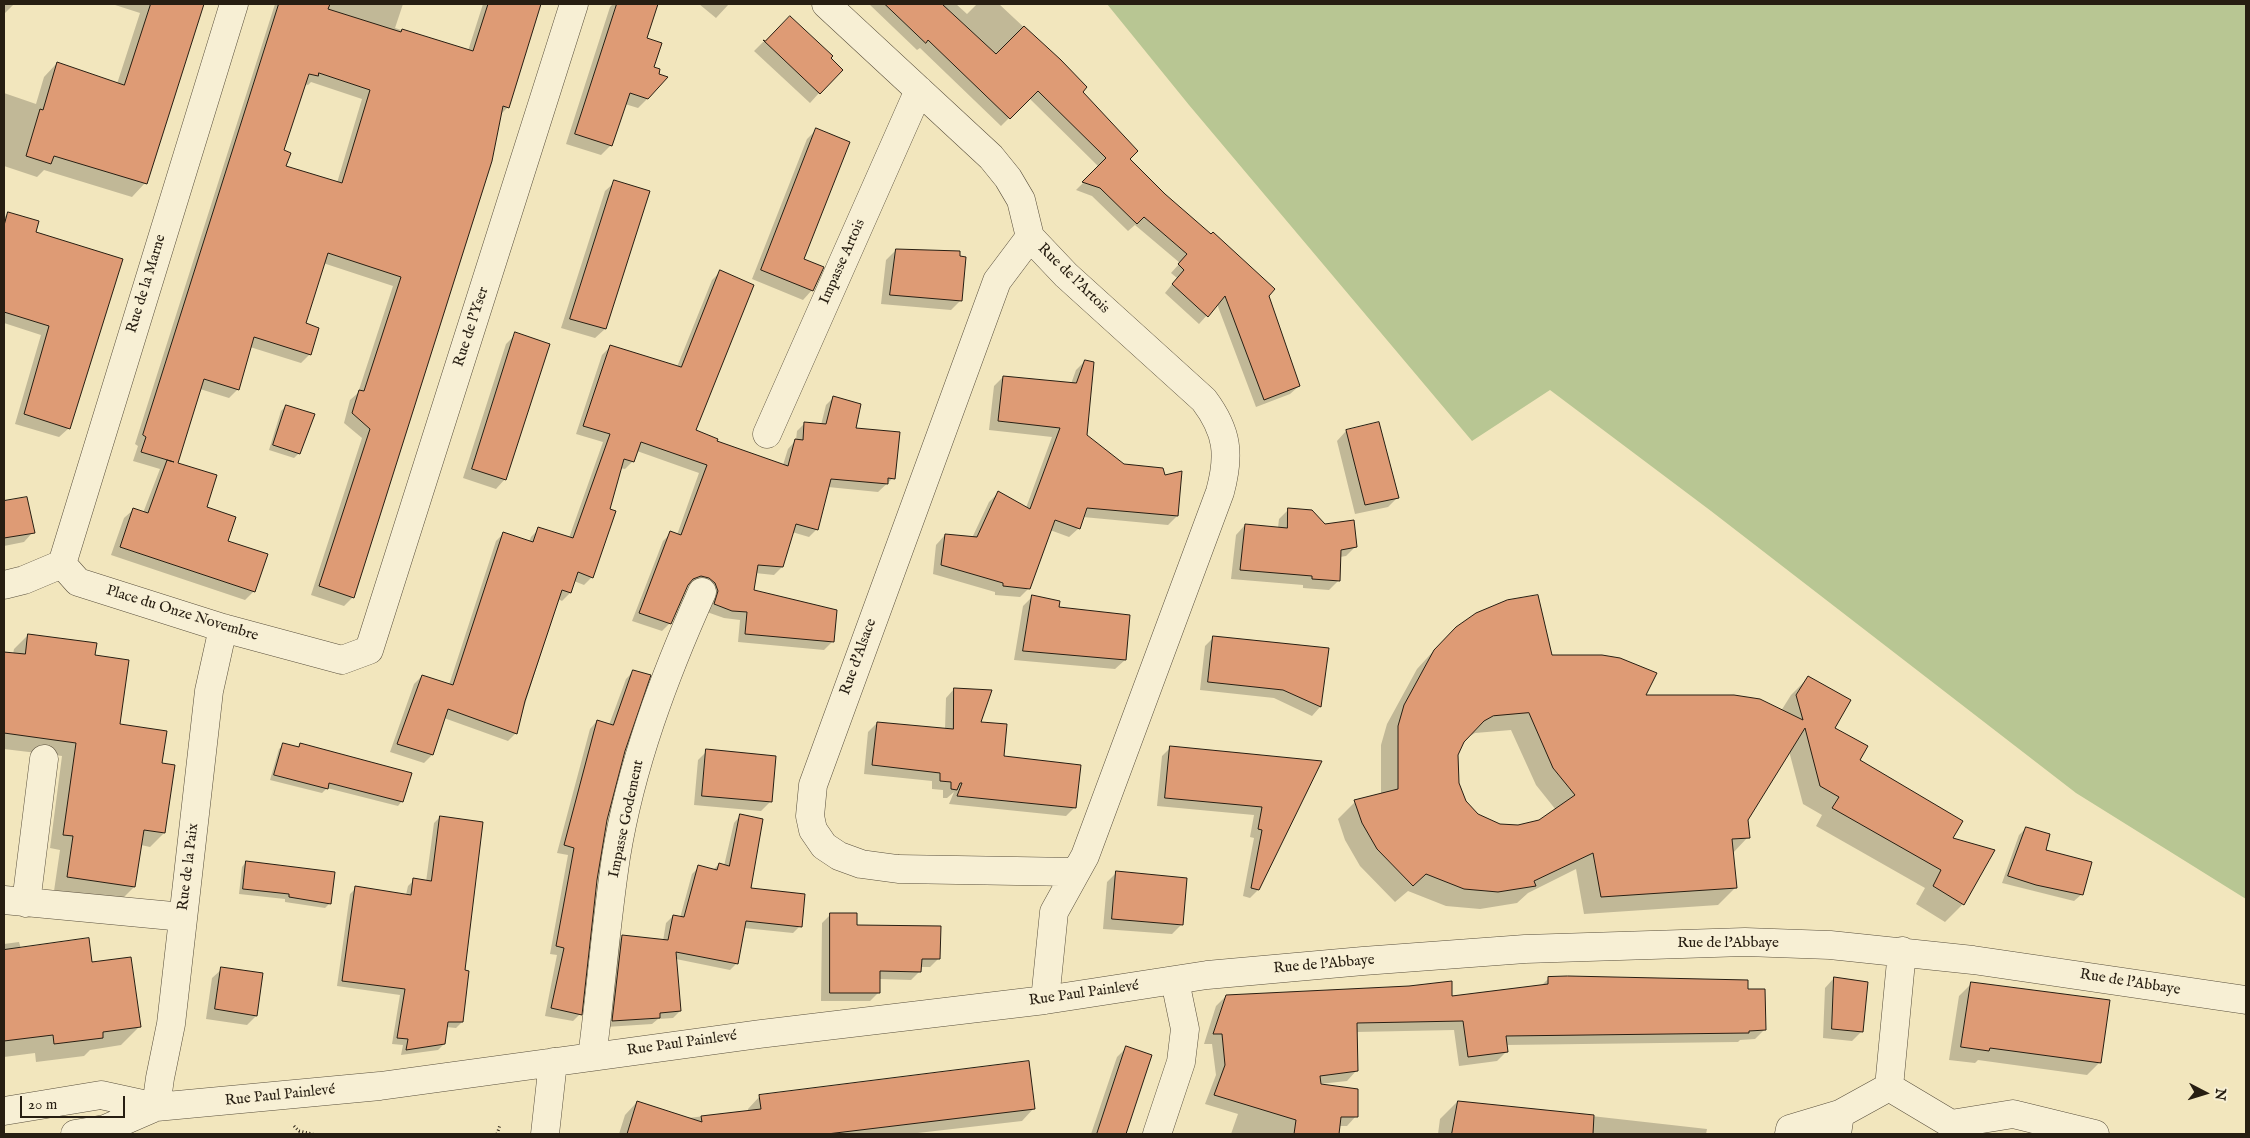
<!DOCTYPE html>
<meta charset="utf-8">
<style>
body{margin:0}
#map{position:relative;width:2250px;height:1138px;overflow:hidden;background:#f2e6bd;font-family:"IM FELL English",serif}
canvas{display:block}
.frame{position:absolute;inset:0;border:5px solid #271e12;pointer-events:none}
.north{position:absolute;left:2180px;top:1068px;width:50px;height:50px;-webkit-text-stroke:4px #f7efd4;paint-order:stroke;rotate:95deg;font-size:14px;font-weight:700;line-height:20px;text-align:center;color:#271e12}
.north::after{content:'';display:block;margin:auto;width:18px;height:22px;background:#271e12;clip-path:polygon(50% 0,100% 100%,50% 72%,0 100%)}
.scale{position:absolute;left:20px;top:1096px;width:105px;height:22px;box-sizing:border-box;border:2px solid #271e12;border-top:0;padding-left:6px;font-size:15px;line-height:18px;white-space:nowrap;color:#271e12;-webkit-text-stroke:4px #f7efd4;paint-order:stroke}
</style>
<div id="map">
<canvas width="2250" height="1138"></canvas>
<div class="frame"></div>
<div class="north">N</div>
<div class="scale">20 m</div>
</div>
<script>
const ctx = document.querySelector('canvas').getContext('2d');
ctx.lineJoin = 'round';
function fill(path, color) { ctx.fillStyle = color; ctx.fill(path, 'evenodd'); }
function trace(path, color, width, dash) { ctx.strokeStyle = color; ctx.lineWidth = width; ctx.lineCap = dash ? 'butt' : 'round'; ctx.setLineDash(dash || []); ctx.stroke(path); }
function drawText(font, color, halo, rows, align = 'center') {
  ctx.font = font + ' "IM FELL English",serif'; ctx.lineWidth = 5; ctx.setLineDash([]); ctx.textBaseline = 'middle'; ctx.strokeStyle = halo; ctx.fillStyle = color; for (const [text, x, y, turn = 0] of rows) {
    ctx.save(); ctx.translate(x, y); ctx.rotate((+turn || 0) * Math.PI / 180); ctx.textAlign = isNaN(turn) ? turn : align; if (halo) ctx.strokeText(text, 0, 0); ctx.fillText(text, 0, 0); ctx.restore();
  }
}
fill(new Path2D(`
 M1107 4H2246V899L2076 793 1711 511 1550 390 1472 441 1189 105Z`), '#b8c693');
fill(new Path2D(`
 M4 4H14L5 13Z
 M112 4H203L145 183 132 197 44 170 37 177 4 166V93L36 104 44 77 57 63 117 84 140 13Z
 M275 4H403L395 28 468 51 483 4H540L508 107 500 115 353 597 344 606 311 595 362 438 344 423 350 400 358 393 393 286 323 263 305 324 310 354 301 363 250 347 238 389 229 398 200 389 176 464 227 542 254 591 245 600 111 555 124 518 133 510 143 513 160 469 133 461 138 446 135 444ZM311 82 362 99 337 183 285 167 283 151 304 84 308 85Z
 M613 4H641L655 8 646 39 652 68 647 99 638 108 625 104 611 145 601 155 566 144 610 7Z
 M699 4H729L716 18Z
 M869 4H956L967 14 977 4H999L1060 61 1128 159 1267 296 1299 386 1290 394 1256 407 1217 304 1199 324 1165 293 1177 278 1171 273 1180 263 1135 225 1128 231 1092 196 1076 190 1099 167 1029 98 1001 126 920 48 917 50Z
 M790 17 829 58 819 93 810 103 754 51 763 42H765Z
 M816 130 803 259 812 290 803 300 752 279 807 139Z
 M615 182 649 192 605 329 595 338 561 328 605 191Z
 M8 213 35 232 69 428 59 437 15 424 41 335 4 323V218Z
 M896 250 960 301 951 310 881 304 886 260Z
 M720 272 695 431 716 441 783 465 788 449 796 440 797 431 805 423 821 425 826 405 834 397 854 429 893 478 878 492 828 487 817 529 809 537 792 532 782 567 774 575 755 573 752 591 832 642 824 650 738 642 740 620 724 618 707 612 692 584 686 586 670 623 662 631 632 621 663 541 671 533 677 535 699 473 637 451 633 461 625 469 620 468 592 577 584 585 574 581 570 593 562 601 558 599 516 733 508 741 444 718 432 755 424 763 390 752 414 684 422 676 449 685 496 541 504 533 529 542 531 537 539 529 569 538 603 442 576 434 602 355 610 347 677 367 712 280Z
 M516 334 505 479 496 489 463 478 506 344Z
 M1085 361 1086 436 1177 516 1168 525 1083 517 1079 528 1069 537 1050 530 1029 588 1020 597 995 595V592L933 574 936 545 945 535 972 538 989 502 998 493 1026 508 1052 437 989 430 994 386 1003 377 1071 384 1076 370Z
 M286 406 299 453 294 458 269 450 281 411Z
 M1346 431 1398 497 1388 507 1355 514 1337 441Z
 M4 496 5 502 33 532 24 542 4 546Z
 M1289 509 1324 526 1355 547 1346 556 1340 557 1338 581 1329 590 1303 588V585L1231 579 1236 535 1245 525 1278 528 1279 519Z
 M1032 597 1058 609 1125 660 1115 669 1014 660 1023 606Z
 M28 635 94 656 118 725 161 764 164 833 150 847 141 845 134 887 120 901 54 891 60 850 50 848 62 756 4 749V653L13 654 14 649Z
 M1214 637 1327 649 1320 707 1312 716 1274 698 1200 690 1205 646Z
 M1438 646 1551 657 1643 697 1781 711 1791 695 1808 678 1834 728 1858 761 1952 838 1993 851 1963 904 1945 922 1916 904 1925 888 1816 826 1822 815 1803 804 1789 751 1747 820 1748 837 1732 854 1735 888 1718 905 1584 914 1576 869 1528 893 1517 903 1480 909 1446 906 1408 891 1395 902 1360 866 1345 840 1338 819 1355 802 1381 795V745L1387 724 1417 669ZM1511 730 1536 785 1556 810 1539 821 1518 827 1499 825 1478 815 1465 802 1458 783 1457 754 1467 738 1475 733Z
 M634 671 624 751 606 820 596 880 580 1014 573 1021 545 1016 557 955 550 954 568 855 557 853 590 729 597 721 609 725 626 679Z
 M954 689 1003 757 1075 807 1066 816 949 804 954 792 947 798H943V790L932 789V781L864 774 868 732 877 723 945 729 946 698Z
 M284 745 297 748 300 745 402 801 398 806 327 788 322 793 270 780 279 749Z
 M1171 747 1320 762 1258 890 1250 898 1243 896 1254 838 1250 837 1254 815 1157 806 1162 756Z
 M707 751 770 802 761 811 694 805 698 760Z
 M740 816 750 889 800 926 793 933 744 928 737 963 730 970 676 959 680 1011 673 1018 658 1019 652 1024 606 1027 615 944 622 937 663 941 666 923 673 916 680 918 692 874 699 867 713 870 719 864 724 866 734 823Z
 M440 817 464 972 462 1022 456 1028 446 1027 444 1044 438 1050 401 1055 403 1045 392 1044 400 995 337 986 350 894 356 888 406 895 408 886 414 880 426 882 434 823Z
 M2026 828 2082 894 2074 901 2002 883 2019 835Z
 M246 862 330 903 325 908 285 902V899L239 894 242 867Z
 M1117 872 1182 924 1172 934 1103 929 1107 882Z
 M831 914 856 926 939 958 930 967H920V971L911 980 879 979V992L870 1001H821L822 923Z
 M19 942 21 949 91 964 139 1027 121 1045 90 1050 84 1056 36 1062 35 1053 4 1057V944Z
 M222 969 256 1016 247 1025 206 1019 212 978Z
 M1549 978 1747 991 1764 1030 1755 1039 1740 1040 1738 1042 1506 1045 1507 1051 1497 1061 1459 1066 1454 1030 1356 1032V1071L1347 1081 1319 1084 1356 1116 1347 1126H1339L1337 1134H1231L1238 1114 1205 1104 1216 1075 1212 1044H1204L1216 1006 1226 996 1451 998 1541 986Z
 M1834 978 1862 1031 1852 1041 1823 1038 1825 988Z
 M1972 983 2100 1062 2087 1075 1978 1060 1975 1063 1949 1060 1959 996Z
 M1126 1048 1151 1056 1125 1134H1091L1117 1057Z
 M760 1096 1034 1108 1022 1121 909 1134H619L625 1115 637 1102 688 1118 748 1111V1109Z
 M1458 1101 1707 1129 1706 1134H1438L1440 1119Z`), '#0003');
const building = new Path2D(`
 M151 4H204L147 184 54 156 51 164 26 156 40 109 43 110 57 62 124 85Z
 M279 4H330L328 9 401 32 402 29 473 51 488 4H541L509 108 503 106 492 161 354 598 319 586 370 429 352 413 359 390 364 391 401 277 328 253 306 323 319 328 311 355 254 337 239 390 204 379 178 463 217 475 207 507 236 517 228 541 268 554 255 592 120 547 133 508 148 513 167 460 174 462 141 452 146 437 143 435ZM319 73 370 90 342 183 286 166 291 153 284 150 309 74 318 76Z
 M617 4H658L647 38 662 43 654 67 660 69 659 74 668 77 648 99 630 93 612 146 575 134Z
 M885 4H942L996 54 1024 26 1061 60 1087 87 1083 92 1138 151 1130 159 1165 194 1211 234 1213 232 1275 289 1269 296 1300 386 1264 400 1225 296 1208 317 1172 284 1184 270 1178 264 1187 254 1144 217 1137 224 1100 188 1082 182 1106 158 1038 91 1010 119 928 40 926 43Z
 M790 16 833 56 831 58 843 70 820 94 763 40 765 41Z
 M816 128 850 142 804 259 824 267 813 291 761 270Z
 M614 180 650 191 606 329 570 319Z
 M8 212 39 221 36 232 123 259 70 429 24 414 49 326 4 312V226Z
 M896 249 960 251V256L966 257 962 301 890 295Z
 M720 270 754 285 696 430 718 439 717 441 788 466 795 439 803 440 804 422 826 424 833 396 861 404 856 428 900 432 895 479 888 478V484L831 479 818 530 796 524 783 567 758 565 754 590 837 610 834 642 745 634 747 612 732 611 714 604 718 591 715 583 709 578 701 576 693 579 688 585 671 624 639 613 670 531 681 535 707 465 641 442 634 462 624 459 610 509 616 511 593 578 578 572 571 593 562 590 525 701 517 734 448 709 433 755 397 744 422 675 453 685 503 532 533 542 538 527 573 538 610 434 583 426 610 345 681 367Z
 M515 332 550 344 506 480 472 469Z
 M1085 360 1094 362 1087 435 1124 464 1163 468 1165 475 1182 471 1178 516 1087 508 1080 529 1055 520 1030 589 1003 586V583L941 565 945 534 977 537 998 491 1030 509 1060 428 998 421 1003 376 1076 383Z
 M286 405 315 414 300 454 273 445Z
 M1379 422 1399 498 1365 505 1346 430Z
 M27 497 35 533 4 538V501Z
 M1288 508 1312 510 1325 524 1354 520 1357 547 1341 550 1340 581 1312 579V576L1240 570 1245 524 1287 528Z
 M1032 595 1060 601 1059 607 1130 615 1126 660 1023 651Z
 M1538 595 1552 655H1602L1620 658 1657 673 1646 695H1734L1760 699 1803 720 1796 695 1808 676 1851 700 1835 728 1868 746 1860 760 1963 821 1953 838 1995 850 1964 905 1933 886 1941 870 1832 808 1839 797 1820 786 1805 728 1748 820 1750 838 1732 839 1737 888 1601 897 1593 853 1534 881 1536 886 1498 892 1464 889 1426 874 1413 886 1377 849 1362 823 1354 800 1398 789V726L1404 705 1434 650 1456 627 1476 613 1507 600ZM1529 713 1553 768 1575 795 1539 820 1518 825 1500 824 1478 814 1466 801 1459 783 1458 755 1464 742 1484 721 1493 716Z
 M28 634 97 643 95 655 129 660 120 724 167 731 162 763 175 765 165 833 144 830 135 887 67 877 73 836 63 835 76 743 4 733V652L25 654Z
 M1213 636 1329 648 1321 707 1283 690 1208 682Z
 M633 670 651 675 625 751 607 820 597 880 582 1015 551 1008 564 948 556 946 574 848 564 845 597 720 613 725Z
 M954 688 992 690 981 722 1007 724 1004 756 1081 765 1076 808 957 796 962 783H960L957 790 951 789V782L940 781V773L872 765 877 722 953 729Z
 M283 743 299 747 300 743 412 773 403 802 329 783 328 789 274 775Z
 M1170 746 1322 761 1259 890 1251 888 1262 830 1258 829 1262 807 1165 798Z
 M706 749 776 756 772 802 702 796Z
 M740 814 763 819 751 888 805 894 802 927 746 921 738 964 676 952 681 1011 660 1013V1018L612 1021 622 935 668 940 673 915 684 917 698 865 717 870 719 863 729 866Z
 M440 816 483 822 465 970 469 971 463 1022H448L445 1044 406 1050 408 1039 397 1038 405 989 342 981 355 886 411 895 413 878 431 881Z
 M2026 827 2050 834 2046 850 2092 862 2083 895 2036 885 2008 876Z
 M246 861 335 872 331 904 289 897V894L243 889Z
 M1116 871 1187 878 1183 925 1112 919Z
 M830 913H857V925L941 926 940 959H922L921 972 880 971V993H830Z
 M89 938 92 962 131 957 141 1027 103 1032V1038L54 1044 53 1035 4 1041V950Z
 M221 967 263 973 257 1016 215 1009Z
 M1568 976 1748 980V989H1765L1766 1030 1749 1031V1033L1506 1036 1508 1052 1468 1057 1463 1021 1357 1023 1358 1071 1320 1076 1321 1084 1358 1089V1117H1341L1339 1134H1294L1296 1120 1214 1095 1225 1065 1222 1034H1213L1226 995 1409 986 1452 981V996L1548 984V977Z
 M1834 977 1868 982 1863 1032 1832 1029Z
 M1971 982 2110 1000 2101 1063 1990 1048 1989 1051 1961 1047Z
 M1126 1046 1152 1055 1126 1134H1097Z
 M1029 1061 1035 1109 827 1134H627L637 1101 702 1122 701 1116 761 1109 759 1095Z
 M1458 1101 1594 1115 1593 1134H1452Z`);
fill(building, '#de9b75');
trace(building, '#271e12', 1);
const minor = new Path2D(`
 M826 4 991 157 1008 178 1021 200 1030 237 1066 275 1204 400C1228 432 1230 455 1220 492L1085 856 1054 912 1045 1000
 M1030 237 997 281 813 785 810 816 813 830 824 846 839 856 861 864 898 869 1075 872
 M767 434 919 90
 M62 564 78 582 223 628 342 660 369 650 574 4
 M62 564 234 4
 M4 585 24 580 62 564
 M4 900 183 917
 M26 903 44 759
 M592 1057C601 990 606 923 616 857 631 765 664 677 702 592
 M1889 1087 1902 951
 M156 1107 160 1078 171 1024 209 691 223 628
 M4 1111 101 1095 156 1107 380 1086 760 1034 1045 1000 1207 975 1363 961 1525 949 1745 942 1830 945 1973 960 2246 1000
 M75 1134 105 1129 156 1107
 M545 1134 553 1062
 M1157 1134 1181 1062 1185 1029 1175 981
 M1789 1134 1790 1129 1840 1114
 M1837 1134 1840 1114 1889 1087 1951 1124 2013 1114 2095 1134`);
trace(minor, '#5a503d', 29);
trace(new Path2D(`
 M294 1126 299 1131 313 1134
 M497 1134 500 1125`), '#271e12', 3, [1, 2.5]);
trace(minor, '#f7efd4', 28);
drawText('15px', '#271e12', '#f7efd4', [
 ["Impasse Artois",843,262,-66],
 ["Rue de l'Artois",1073,279,44],
 ["Rue de la Marne",147,284,-73],
 ["Rue de l'Yser",472,327,-72],
 ["Place du Onze Novembre",182,614,17],
 ["Rue d'Alsace",859,657,-70],
 ["Impasse Godement",627,819,-78],
 ["Rue de la Paix",189,867,-83],
 ["Rue de l'Abbaye",1728,944],
 ["Rue de l'Abbaye",1324,965,-5],
 ["Rue de l'Abbaye",2130,983,9],
 ["Rue Paul Painlevé",1084,994,-8],
 ["Rue Paul Painlevé",682,1044,-8],
 ["Rue Paul Painlevé",280,1096,-6]
]);
</script>
